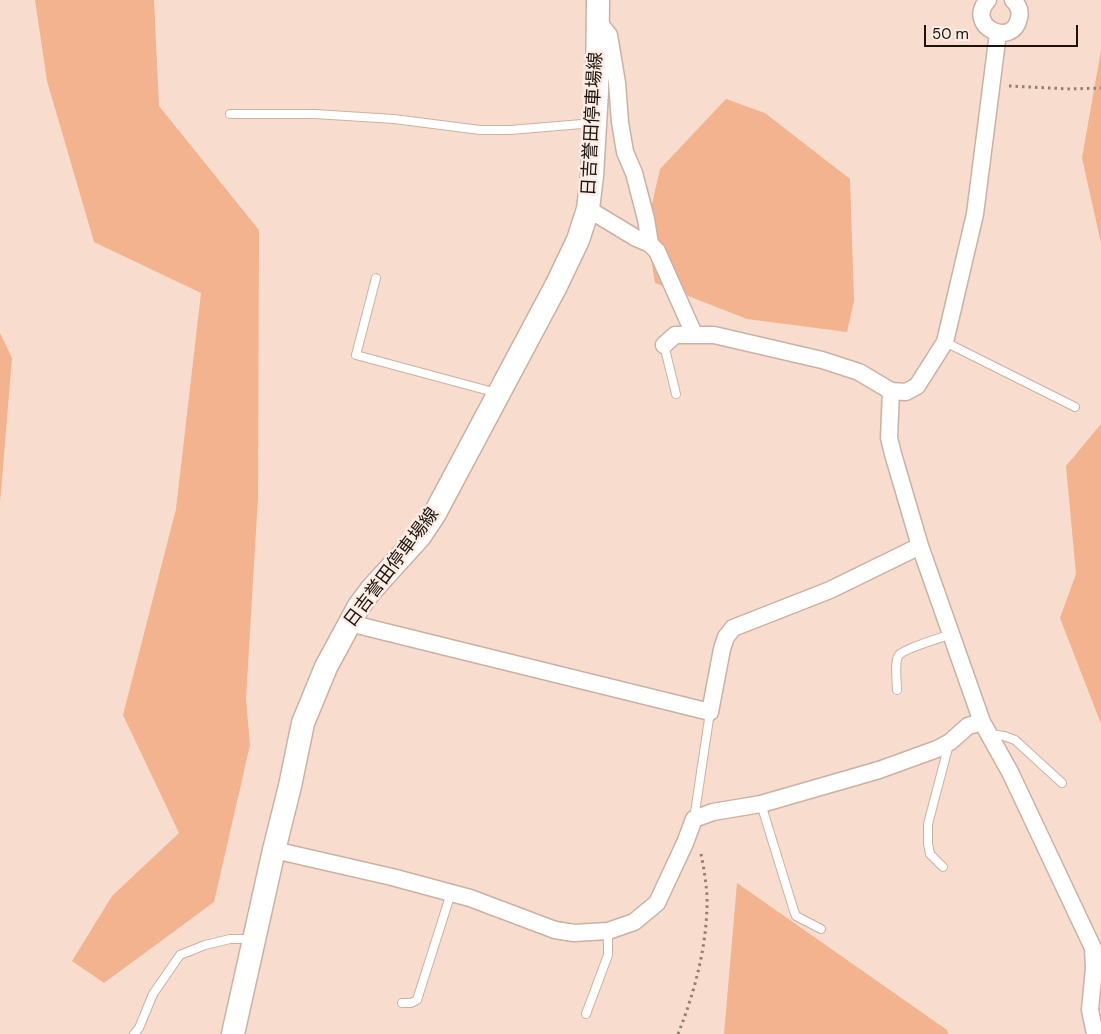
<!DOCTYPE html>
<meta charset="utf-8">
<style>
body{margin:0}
#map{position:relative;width:1101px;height:1034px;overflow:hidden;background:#f8ddce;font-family:"DM Sans",sans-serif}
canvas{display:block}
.scale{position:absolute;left:924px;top:25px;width:154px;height:22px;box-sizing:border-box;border:2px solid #1b120d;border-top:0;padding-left:6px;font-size:15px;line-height:18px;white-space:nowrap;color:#1b120d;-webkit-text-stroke:4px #fdede4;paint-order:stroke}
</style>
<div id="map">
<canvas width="1101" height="1034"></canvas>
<div class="scale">50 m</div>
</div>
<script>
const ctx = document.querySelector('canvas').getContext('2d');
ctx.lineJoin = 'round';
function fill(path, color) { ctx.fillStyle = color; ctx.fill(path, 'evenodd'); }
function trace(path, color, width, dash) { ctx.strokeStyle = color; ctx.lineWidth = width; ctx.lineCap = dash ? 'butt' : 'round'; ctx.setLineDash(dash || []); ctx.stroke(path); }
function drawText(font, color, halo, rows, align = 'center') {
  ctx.font = font + ' "DM Sans","Noto Sans JP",sans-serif'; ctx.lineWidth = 5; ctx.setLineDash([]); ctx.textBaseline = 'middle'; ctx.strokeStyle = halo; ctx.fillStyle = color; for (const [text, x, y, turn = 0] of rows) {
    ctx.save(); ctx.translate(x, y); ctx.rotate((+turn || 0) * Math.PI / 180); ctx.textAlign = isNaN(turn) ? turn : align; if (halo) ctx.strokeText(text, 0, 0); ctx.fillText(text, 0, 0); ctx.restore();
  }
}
fill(new Path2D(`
 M35 0H154L159 106 259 230 258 497 246 699 250 745 214 902 104 983 72 961 112 896 179 833 123 715 176 509 201 293 94 242 47 81Z
 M1101 50V243L1082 158Z
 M726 99 765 113 850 179 854 301 847 332 747 319 655 283 646 230 660 169Z
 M0 333 12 358 0 503Z
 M1101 424V724L1060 618 1076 574 1066 466Z
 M737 883 947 1030 948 1034H724Z`), '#f2b38e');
const service = new Path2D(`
 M230 114H315L394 119 480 130H510L594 123
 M376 278 356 355 497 393
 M945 342 1075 407
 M664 345 676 394
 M897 690C897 682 894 661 899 655 905 648 941 638 951 634
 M989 734 1004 736 1015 740 1062 783
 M761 804 794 911 796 916 821 929
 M694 819 710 712
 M943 867 930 854 928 844V824L949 744
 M402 1003H411L417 1000 451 893
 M586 1014 608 955V931
 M134 1034 139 1028 153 994 180 955 205 945 230 939H251`);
const minor = new Path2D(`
 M988 0C964 26 1013 49 1019 18 1021 11 1018 5 1013 0
 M598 17 600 24 609 35 617 83 620 122 625 152 634 173 646 219 650 244
 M588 209 636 238 650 244 657 251 694 334
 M664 345 675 335H714L822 360 859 372 891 391 906 392 917 386 945 342 975 214 998 33
 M891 391 889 438 893 454 920 546 982 722 1010 772 1093 948 1094 968 1090 1010 1095 1034
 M349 623 710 712 722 649 726 637 733 628 830 590 920 546
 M274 850 392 877 470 898 555 930 574 933 608 931 634 922 657 903 685 843 694 819 713 812 761 804 879 770 937 749 950 742 968 726 982 722`);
const secondary = new Path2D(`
 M233 1034 274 850 290 786 303 723 326 667 359 606 371 590 420 536 434 515 556 286 578 240 588 209 592 176 597 91 598 0`);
trace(service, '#cbb1a3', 10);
trace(minor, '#cbb1a3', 19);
trace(secondary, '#cbb1a3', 25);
trace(new Path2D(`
 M1009 86 1070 89 1101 88
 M678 1034C695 992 708 942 707 896 706 882 704 868 701 854`), '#917e74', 3, [2.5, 4]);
trace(service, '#fff', 8);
trace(minor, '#fff', 16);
trace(secondary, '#fff', 22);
drawText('18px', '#1b120d', '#fdede4', [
 ["日吉誉田停車場線",593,124,-87],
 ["日吉誉田停車場線",392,568,-53]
]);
</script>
